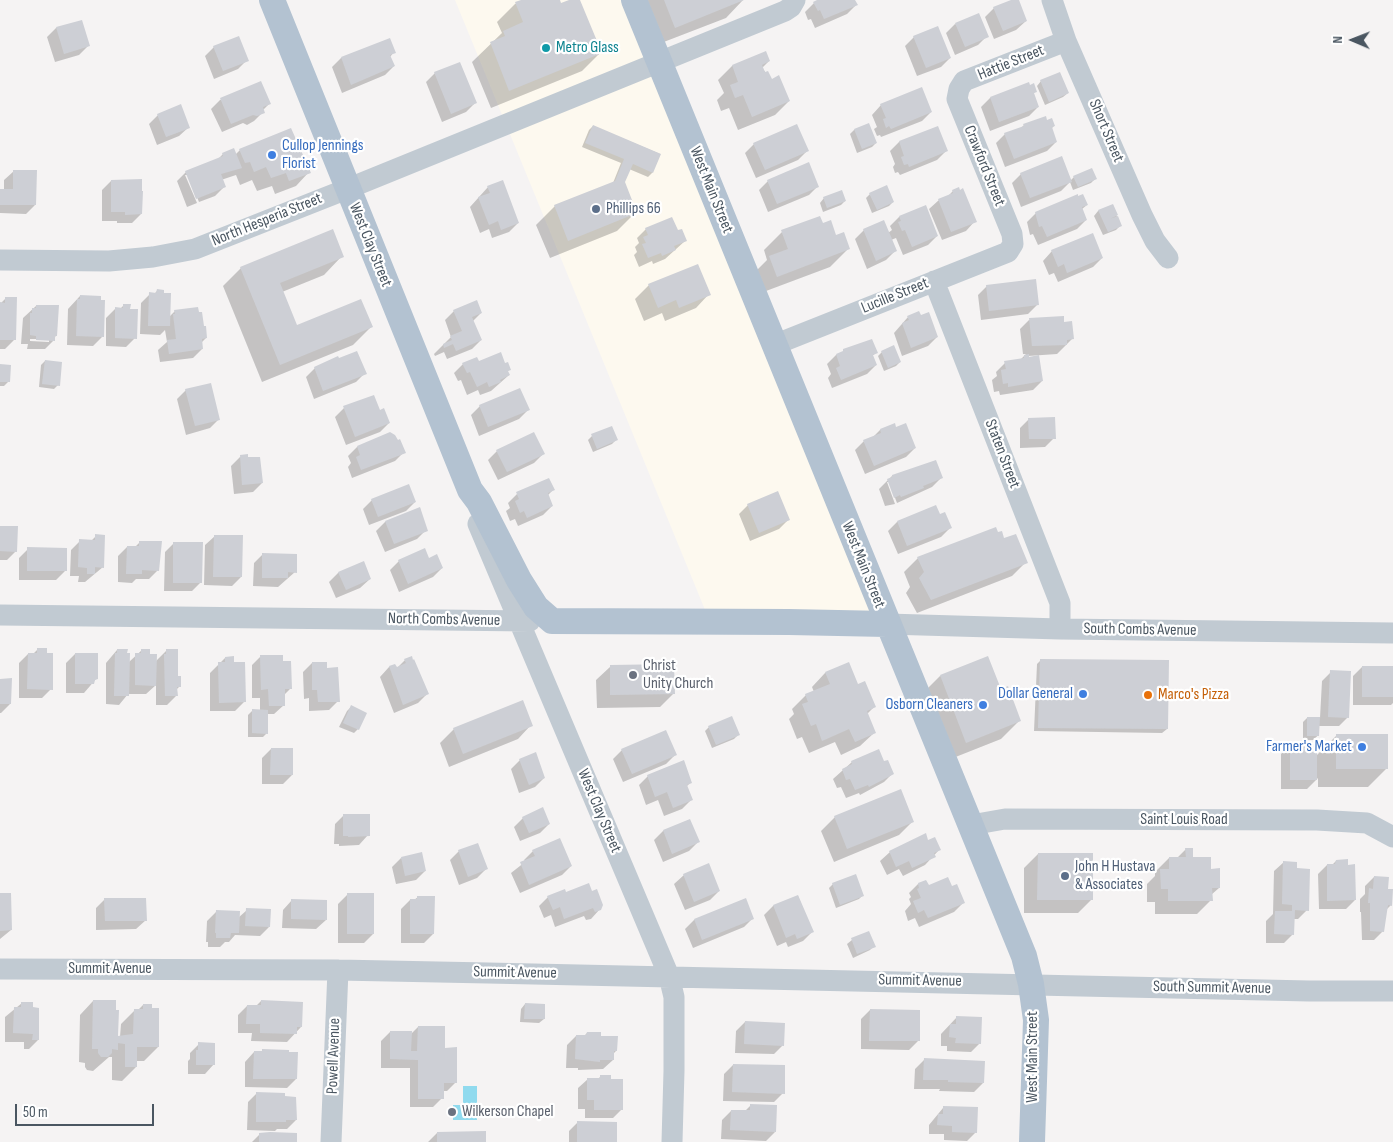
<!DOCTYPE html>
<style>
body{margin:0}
#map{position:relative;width:1393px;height:1142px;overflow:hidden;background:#f5f3f3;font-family:"Sofia Sans Condensed",sans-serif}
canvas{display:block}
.north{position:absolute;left:1328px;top:15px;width:50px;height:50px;-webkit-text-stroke:4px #fff;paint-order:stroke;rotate:271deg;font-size:14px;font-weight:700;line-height:20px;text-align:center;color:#4a5661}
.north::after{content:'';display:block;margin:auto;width:18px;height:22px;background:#4a5661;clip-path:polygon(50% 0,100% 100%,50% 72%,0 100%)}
.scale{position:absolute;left:15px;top:1104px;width:139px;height:22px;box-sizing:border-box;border:2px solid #4a5661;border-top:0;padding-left:6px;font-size:15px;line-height:18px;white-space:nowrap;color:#4a5661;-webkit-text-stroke:4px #fff;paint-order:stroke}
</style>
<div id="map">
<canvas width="1393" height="1142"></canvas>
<div class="north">N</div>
<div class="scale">50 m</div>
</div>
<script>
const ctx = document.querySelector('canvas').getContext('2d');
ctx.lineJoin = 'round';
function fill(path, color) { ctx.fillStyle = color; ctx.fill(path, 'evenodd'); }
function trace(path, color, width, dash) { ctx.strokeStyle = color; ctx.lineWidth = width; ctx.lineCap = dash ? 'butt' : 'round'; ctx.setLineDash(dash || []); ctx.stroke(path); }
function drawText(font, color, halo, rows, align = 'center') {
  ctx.font = font + ' "Sofia Sans Condensed",sans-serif'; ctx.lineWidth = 4.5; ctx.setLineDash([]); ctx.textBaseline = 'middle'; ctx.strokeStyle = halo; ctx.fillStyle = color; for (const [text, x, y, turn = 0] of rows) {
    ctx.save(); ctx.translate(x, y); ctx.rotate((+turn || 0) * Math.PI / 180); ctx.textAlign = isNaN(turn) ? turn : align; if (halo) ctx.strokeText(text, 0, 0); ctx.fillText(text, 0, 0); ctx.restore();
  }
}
fill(new Path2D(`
 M455 0H634L887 624 710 622Z`), '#fdf9ef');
fill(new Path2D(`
 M463 1086H477V1120H453V1105H463Z`), '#90daee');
fill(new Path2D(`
 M524 0H559L561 5 572 0H579L600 53 582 71 491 108 472 62 502 33 497 22 515 4Z
 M639 0H743L726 18 656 45Z
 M821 0H854L856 5 847 14 815 28 811 19 808 20 805 12 814 3Z
 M1015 0H1017L1026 21 1016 30 994 39 985 17 994 8Z
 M81 21 88 46 79 55 55 62 47 37 56 28Z
 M955 24 987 36 978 45 955 55 946 33Z
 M914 37 950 58 941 67 917 76 905 46Z
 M214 47 247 60 238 69 214 79 205 56Z
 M394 52 390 57 394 66 385 75 342 93 332 67 341 58Z
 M765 53 769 61 762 68 789 101 775 115 738 130 729 108 721 111 717 100 724 93 718 80 732 66Z
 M435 73 475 103 466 112 442 122 426 82Z
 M1041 81 1068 93 1063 97 1045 105 1037 86Z
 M260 82 269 104 263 110V112L254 121 247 125 243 123 222 132 211 109 220 100Z
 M1028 84 1035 92 1033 94 1038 107 1029 116 990 131 981 107 990 98Z
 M922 89 931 112 922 121 881 137 880 135 877 136 874 129 877 127 872 115 881 105Z
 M158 115 189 127 179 136 157 145 149 124Z
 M1046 121 1054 126 1051 129 1056 142 1047 151 1005 167 996 143 1005 134 1021 128 1024 125Z
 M868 124 876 143 872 147 857 153 850 134 854 130Z
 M593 126 660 154 652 173 648 177 629 169 624 182 636 212 617 231 550 258 536 225 555 206 613 183 621 163 582 147 589 130Z
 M937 127 946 151 937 160 900 175 898 172 895 173 893 167 895 164 890 151 899 142Z
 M754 144 807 151 798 160 756 178 745 153Z
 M240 150 309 172 296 186 275 194 272 186 257 191 252 180 240 185 236 175 221 180 224 187 215 196 199 202 188 175H185L197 203 187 207 177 181 186 172 218 159 223 154H236Z
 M14 171 35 205 26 214 0 213V190H4V180Z
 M1021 174 1070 181 1074 177 1095 179 1091 183 1073 190 1070 182 1061 191 1021 207 1012 183Z
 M111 181 141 214 132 223H117V221H102V190Z
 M768 181 818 186 809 195 768 212 759 190Z
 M488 187 518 223 509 232 492 238 489 229 480 233 470 207Z
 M953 191 975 221 966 231 942 240 929 209 939 200 948 196Z
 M870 194 893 202 889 206 872 213 866 198Z
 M824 198 845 201 841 205 823 212 820 203Z
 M1087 205 1082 209 1086 220 1077 229 1038 245 1033 234 1030 235 1027 222 1036 213Z
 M1113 205 1120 226 1116 230 1103 235 1094 216 1098 211Z
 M926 207 937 236 928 245 903 255 896 238 891 240 895 251 886 260 867 269 855 239 864 230 888 233 892 230 890 226 899 217Z
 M646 229 677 232 685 241 665 259 653 264 652 261 639 267 634 255 637 252 635 247 639 243 637 238Z
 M782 232 836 237 849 248 830 267 758 294 752 275 767 260 764 250Z
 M1052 251 1102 258 1093 267 1058 282 1054 273 1049 275 1043 261Z
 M342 256 324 275 282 292 296 327H371L353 345 262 382 223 286 241 268Z
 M649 285 709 294 696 308 665 321 662 313 644 321 635 299Z
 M987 286 1037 305 1028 314 981 320 978 295Z
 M157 291 163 294 169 317 175 311 206 338 201 343 202 349 193 358 160 362 158 350 167 342 165 330 160 335 140 334 141 303 150 294H154Z
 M80 296 102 337 93 346 67 345 68 309Z
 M6 298 14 340 5 349H0V304Z
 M124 305 129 310 135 338 126 347 106 346V318L115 309H120Z
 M36 306 56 335 54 340 45 349H27L28 344H21L23 318ZM30 339H49V342L30 341Z
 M454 311 481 313 473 321 481 340 472 349 447 359 444 352 435 356 434 354 451 337 445 320Z
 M908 317 937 337 928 346 902 356 894 333Z
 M1029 320 1063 323 1072 339 1057 354 1028 356 1042 381 1033 390 1000 395 999 391 994 392 992 380 997 376 996 372 1005 363 1020 360 1026 354H1023L1020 329Z
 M882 352 900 362 896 366 884 371 878 356Z
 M876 353 872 356 876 365 867 374 832 388 828 378 831 374 827 364 836 355Z
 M45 361 58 385 54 389 39 387 41 365Z
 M478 363 505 365 510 369 507 372 509 375 491 391 480 395 478 390 467 395 461 380 458 381 454 373 463 364Z
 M0 365 8 382 4 386H0Z
 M315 368 365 373 356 382 314 399 306 377Z
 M186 390 219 419 210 428 186 435 177 399Z
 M480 406 528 410 519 419 479 436 471 415Z
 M344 408 379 412 389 423 380 432 346 445 335 417Z
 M1029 419 1054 438 1045 447 1020 448V428Z
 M896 429 915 448 906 457 865 474 855 450 864 441 873 437 880 430Z
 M592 436 616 440 612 444 593 452 588 440Z
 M357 447 404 452 395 461 352 478 348 467 351 463 348 456Z
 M497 451 543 454 534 463 498 480 488 460Z
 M247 456 262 483 253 492 234 494 231 466 240 457Z
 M892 476 941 478 932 487 897 503 889 482H887L895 504 885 506 879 489Z
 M553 490 547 496 552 506 543 515 518 526 515 519 510 521 506 511 510 508 508 503 517 494Z
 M372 500 415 502 406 511 369 525 363 509Z
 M748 505 788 520 779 529 750 541 739 514Z
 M936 507 939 516 950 528 941 537 898 554 888 531 897 522Z
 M420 508 426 530 417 539 385 552 376 531 385 522Z
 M0 527 16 551 7 560H0Z
 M96 536 103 567 85 582H78L79 576H70L71 550 80 541H91Z
 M215 536 241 577 232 586 204 585 205 545Z
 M1004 540 1026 562 1012 576 917 613 906 593 910 587 904 572 918 558Z
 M140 542 158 570 149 579H136L132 583 118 582V556L127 547H135Z
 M174 543 201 582 192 591H164L165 552Z
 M28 549 65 571 56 580H19V558Z
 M263 554 295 572 278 587 253 586 254 563Z
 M429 559 442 568 433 577 399 592 390 570 399 561Z
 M363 563 370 579 360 588 336 598 329 582 338 573Z
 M38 649 51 689 42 698H19V663L28 654H33Z
 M117 650 129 662 142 650 156 661 166 651 180 686 176 690V696L167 705H156V685L146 694H128L119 705 106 704V663Z
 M75 654 96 679 84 693H66V663Z
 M261 656 290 689 283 696 284 705 274 714H267V733L263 737H248V715L252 711H260V698H252V665Z
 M225 658 244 702 235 711H210V673Z
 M411 658 427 694 418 703 394 713 380 677 389 667 394 665 396 669 405 660Z
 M1041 660 1167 729 1162 733 1034 731 1037 664Z
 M312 663 338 701 329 710 309 711V698L304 699 303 672Z
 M848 663 857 685 874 707 867 714 874 733 860 746 841 755 835 742 809 753 802 737 797 739 789 719 794 714 792 709 806 695 814 692 812 687 825 673Z
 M610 667 674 693 660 707 597 708 596 680Z
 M1362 667H1393V703L1391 705H1353V676Z
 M1331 672 1348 717 1339 726H1318V735L1314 740H1303V722L1307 718H1320L1322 681Z
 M940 676 1000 691 1020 720 1001 739 948 760 922 694Z
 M0 680 10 704 1 713H0Z
 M351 707 358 729 354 733 339 727 347 711Z
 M531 725 518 739 449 767 440 743 454 729Z
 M709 727 738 735 734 739 712 748 705 731Z
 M1337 735 1386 769 1368 787H1318V778L1307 789H1281V754L1290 745 1316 756Z
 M271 749 292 775 283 784H262V758Z
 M622 750 675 755 666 764 623 782 613 759Z
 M520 760 544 778 535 787 519 793 511 769Z
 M852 762 884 763 893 773 884 782 860 795 859 793 846 798 841 787 837 788 833 779Z
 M648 776 691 782 686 787 691 800 682 809 664 816 658 800 646 805 639 785Z
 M344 815 368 835 359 845 339 846V844H334L335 824Z
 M835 817 913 821 899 835 834 862 821 831Z
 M523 818 549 824 540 833 520 841 514 827Z
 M689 820 698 842 689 851 663 862 654 840 663 831Z
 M928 841 939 850 925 865 903 876 899 869 887 875 880 861 890 852Z
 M1186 849 1192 859 1210 870 1219 888 1211 895V900L1197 914H1155V902H1147V884L1155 876V872L1169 858H1177Z
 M459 851 486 869 477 878 459 885 450 860Z
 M533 851 571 866 562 875 520 893 511 873 525 862 524 860Z
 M1038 854 1092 899 1078 913H1024V868Z
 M401 858 425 871 416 880 396 884 392 867Z
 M1336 861 1355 900 1346 909H1319L1318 874 1327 865H1332Z
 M1284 862 1295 870 1307 910 1298 919H1294L1293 934 1284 943H1266V921L1273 914 1274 871Z
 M684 875 719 891 710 900 685 910 674 884Z
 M1374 877 1387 890 1391 905 1386 910 1383 931 1374 940H1362L1361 912H1360V899L1365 894V886Z
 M833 884 863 895 859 899 836 908 829 888Z
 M918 884 928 887H951L963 903 954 912 919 927 915 918 908 921 905 911 911 904 909 899 911 897 909 893Z
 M0 894 11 930 0 939Z
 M565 894 600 909 591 919 586 920 584 916 555 927 551 915 544 918 539 906 548 897Z
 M347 895 373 934 364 943H338V904Z
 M798 896 812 932 803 941 788 947 786 942 777 946 764 915 773 906Z
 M418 897 433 934 424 943H401V909L410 900H414Z
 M105 899 146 920 136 929 96 930V908Z
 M745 899 753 918 744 927 693 948 685 929 694 920Z
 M292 900 326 920 316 929 282 928 283 910Z
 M247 910 269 927 260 936 235 935 229 942H225L220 947H208V942H206L207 921 216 912 238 918Z
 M869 933 874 946 870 950 853 958 847 944 852 940Z
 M93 1001 117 1037H120L121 1024 135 1010H138L143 1005 158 1047 144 1061H136V1067L122 1081 112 1080V1057H109L93 1071 87 1070 85 1067V1063L79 1062 80 1015Z
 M261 1001 301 1027 287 1042 251 1041 252 1033H238V1015L247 1006H256Z
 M22 1003 31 1009 38 1040 29 1049H24V1042H5V1017Z
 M525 1004 544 1019 539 1023 520 1022 521 1009Z
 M870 1010 918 1041 909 1050 861 1049V1019Z
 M957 1017 980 1043 971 1052 947 1051V1046H941V1034Z
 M745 1022 783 1045 774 1054 735 1053 736 1031Z
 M418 1027 444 1049 456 1082 447 1091H442V1098L433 1107H410V1068H381V1041L390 1032 410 1035Z
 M587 1033 600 1037 616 1051 613 1054V1060L603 1069 578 1070V1068H566L567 1045 576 1036H584Z
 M199 1044 214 1064 205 1074H188V1061L190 1059V1053Z
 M254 1052 296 1079 287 1088 245 1087V1062Z
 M924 1060 983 1083 974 1092 939 1091 940 1089H914L915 1069Z
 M733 1065 783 1093 774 1102 723 1101 724 1074Z
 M600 1077 622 1109 613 1118H585V1109H578V1088L588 1079H598Z
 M257 1093 284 1098 296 1120 287 1129H277L275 1131 247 1130 248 1102Z
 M751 1105 775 1132 766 1141 721 1139 722 1120 731 1111 744 1112Z
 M943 1108 976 1132 967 1141 944 1140V1134H929V1125Z
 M578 1122 616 1142H569V1131Z
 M437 1133 485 1142H428Z
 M260 1134 296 1142H252Z`), '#0003');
fill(new Path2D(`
 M521 0H560L561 3 569 0H580L602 53 509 91 490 42 505 36 503 31 523 22 515 2Z
 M664 0H744L675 28Z
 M817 0H855L858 5 824 19 820 10 818 11 813 2Z
 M1011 0H1019L1027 21 1003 31 993 7Z
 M979 13 989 37 965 47 955 23Z
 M82 20 90 46 64 54 56 27Z
 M938 26 951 58 926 68 913 36Z
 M239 36 249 61 223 71 213 46Z
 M390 38 396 53 390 55 395 66 351 85 341 57Z
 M766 51 770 61 762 65 765 72 768 71 772 79 779 75 790 101 752 117 743 95 735 98 730 85 738 82 732 65Z
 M460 62 477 103 451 114 434 72Z
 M1060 72 1069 93 1049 102 1040 80Z
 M261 81 271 104 263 107 265 113 257 116 253 115 231 124 220 98Z
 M1029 82 1030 85 1034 83 1037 92 1034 93 1039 107 999 122 990 97Z
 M922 87 932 112 891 129 889 126 886 128 883 119 886 118 880 104Z
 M181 104 190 128 166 137 157 114Z
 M1046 116 1047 120 1052 118 1055 126 1052 127 1057 142 1014 159 1004 133 1024 126 1023 124Z
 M869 123 877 143 862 149 854 129Z
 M797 124 809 151 765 170 753 143Z
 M593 125 661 154 653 173 633 164 625 182 637 213 568 241 554 205 615 181 624 159 585 143Z
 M938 126 948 151 909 167 908 164 904 165 901 157 904 156 899 141Z
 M291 128 311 173 289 181 286 173 271 178 266 167 254 172 250 162 245 163 239 149Z
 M234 148 242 168 221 174 226 187 196 199 185 171 223 156 222 153Z
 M1062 156 1072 182 1030 198 1020 173Z
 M809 162 819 187 777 204 767 180Z
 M1092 168 1097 179 1078 187 1073 176Z
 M13 170H37L36 205H0V189H13Z
 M142 179V191H143L142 214 125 215V212H111V180Z
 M503 180 519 223 501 230 498 221 489 225 478 197 490 193 487 186Z
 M887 185 894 202 877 210 869 193Z
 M959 187 960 190 963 188 977 222 951 232 938 199 953 193 952 190Z
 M842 190 846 201 827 208 823 197Z
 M1078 194V196L1083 194 1088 205 1082 207 1087 220 1047 237 1042 226 1039 227 1035 212Z
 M1113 204 1118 215 1110 219 1118 216 1122 226 1108 232 1098 210Z
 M926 205 938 236 912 247 905 230 902 231 898 222 901 221 899 216Z
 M820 216 823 223 831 220 836 235 844 232 850 249 777 277 769 256 788 249 781 230Z
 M672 217 678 230 682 229 687 241 674 246 676 250 662 256 661 253 648 258 642 244 646 243 643 237 648 235 645 228Z
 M884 220 897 251 876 261 863 229Z
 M333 229 344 257 280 283 297 325 361 299 373 327 280 365 240 267Z
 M1093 233 1103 258 1067 273 1064 264 1058 267 1051 250Z
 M698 264 711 295 679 308 676 300 658 308 648 284Z
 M1036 279 1039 305 989 311 986 285Z
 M157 289 164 290V293H171L170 326H148L149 292 156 293Z
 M80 295 101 296V300H105L104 337 76 336 77 299H80Z
 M5 297H17L16 340H0V302L5 303Z
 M477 300 482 313 472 317 482 340 456 351 453 344 444 348 443 344 452 340 450 336 462 331 453 310Z
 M123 304H131L130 309H138L137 339 115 338V307L123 308Z
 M36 305H59L57 336H55V341L36 340V336L30 335V313H32V308H36Z
 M198 307 199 312H202L204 326H206L207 338 202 339 203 349 169 354 167 340 176 339 173 314H175L174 310Z
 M919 311 921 315 929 312 938 337 911 348 902 323 909 320 907 316Z
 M1064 316V322L1072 321 1074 339 1067 340V345L1032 346 1029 318Z
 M872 339 878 353 873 355 877 365 841 380 836 368 840 366 836 354 843 351V349Z
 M894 345 901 362 888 368 881 351Z
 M357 351 367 374 323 391 314 367 338 356 339 358Z
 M501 352 505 363 508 362 511 370 508 371 510 375 500 380 501 382 489 387 487 382 477 387 470 372 467 373 462 363 477 357 479 361Z
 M1029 354V357L1039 355 1043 381 1008 387V383L1003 384 1001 370 1006 369 1004 361 1024 358V355Z
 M45 360 62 362 60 386 42 384Z
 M0 364 11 365 10 382H0Z
 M211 383 220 420 195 426 185 389Z
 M520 388 530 410 488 427 479 405Z
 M374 395 380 410 384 408 390 423 355 437 343 406Z
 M1055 417 1056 439H1029L1028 418Z
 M895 423 896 427 906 423 916 448 874 466 863 440 881 433 880 429Z
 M612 426 618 440 597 449 591 434Z
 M390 432 395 435 398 440 400 439 406 453 361 470 356 457 360 455 357 446Z
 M534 432 545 454 507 472 496 450Z
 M248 454V457H260L263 483 242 485 240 455Z
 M936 460 943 478 923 486 924 488 901 497 900 495 894 498 887 479 892 477V475Z
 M549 478 555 490 548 493 553 506 527 518 524 511 520 513 515 501 519 499 516 492Z
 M409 484 416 502 378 517 371 499Z
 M778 491 790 520 759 533 747 504Z
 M936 505 940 514 945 512 952 528 907 546 897 521Z
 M420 507 428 531 394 544 385 521Z
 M0 526H18L17 552 0 551Z
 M996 527 998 532 1002 531 1004 538 1016 534 1028 563 931 600 919 578 924 572 917 557Z
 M95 534 105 535 104 568 95 567V574H87V568L78 567 79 539 95 540Z
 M214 535H243L242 577H213Z
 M139 541H162L159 571 142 570V574H126L127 546H139Z
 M173 542H203L202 583H173Z
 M27 547 67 548V571H27Z
 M425 548 429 558 437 554 443 568 408 584 398 560Z
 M262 553 297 554V573L288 572V578H262Z
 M364 561 371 579 346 590 338 572Z
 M37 648H47V653H53V690L27 689 28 653H37Z
 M117 649H128L127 653H130L129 696H114L115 653H117Z
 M141 649H150V654H157L156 686 135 685V653H141Z
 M166 649H178V676H181V687H177L178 696H165L164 654H166Z
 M75 653H98V679L95 680 94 684H75Z
 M260 655H283V661H291L292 689H285V706H269L268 689 261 690Z
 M234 656V662H245L246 702 219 703 218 662H225V657Z
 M412 656 413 660 414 659 429 694 403 705 389 666 395 664 397 667 406 663 404 659Z
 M988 656 1001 689 1008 686 1021 721 966 743 940 675Z
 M1040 659 1169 660 1168 729 1038 728Z
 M312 662H327V668L338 667 340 702H318L317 690H312Z
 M849 662 858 684 865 681 876 707 867 711 876 733 855 742 849 729 822 741 816 724 811 726 802 704 808 702 805 694 830 684 825 672Z
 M674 664 675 694 610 695V665Z
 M1362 666H1393V697H1362Z
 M1330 670 1351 671 1349 718 1328 717Z
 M12 678 11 704H0V679Z
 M523 700 533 726 463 754 453 728Z
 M351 705 367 713 359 730 343 723Z
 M252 709 268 710V734L252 733Z
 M732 716 740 735 716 745 708 726Z
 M1307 717H1320L1319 736H1307Z
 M666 730 677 755 632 774 621 749Z
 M1336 734H1388V769H1336Z
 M1290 744H1317V780H1290Z
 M271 748H293V775H270Z
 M879 749 884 761 888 760 894 774 869 787 868 785 855 790 850 779 846 780 842 769 852 764 851 761Z
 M536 752 545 778 529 785 519 759Z
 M684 760 692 783 687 785 693 800 673 808 667 792 655 797 647 775Z
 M901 789 914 822 847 849 834 816Z
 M543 807 550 824 529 833 522 817Z
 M343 814H370V836L348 837V836H343Z
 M690 819 700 842 672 854 663 830Z
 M926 833 928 840 935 837 941 850 934 853 936 857 912 868 909 861 896 867 889 851Z
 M560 838 572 866 529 885 520 862 535 856 532 850Z
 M478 843 488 869 468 877 458 850Z
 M1185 848H1193V857H1211V869L1220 868V888H1212L1213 901H1168V889H1161L1160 869H1169V857H1186Z
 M422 852 426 871 405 876 401 857Z
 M1038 853H1093V900H1037Z
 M1348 859V865L1355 864 1356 900 1327 901V864H1335L1336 860Z
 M1283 861 1297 862V868L1310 869 1309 911 1295 910 1294 935 1274 934 1275 911H1292V905L1282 904Z
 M709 863 720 891 694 902 683 874Z
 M856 874 864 896 840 905 832 883Z
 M1374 876 1389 877 1388 889H1393L1392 906 1388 905 1384 932 1370 931V903H1368L1369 888 1373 889Z
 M948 877 952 886 957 884 965 903 928 918 924 910 918 913 913 901 921 898 917 889 919 888 918 883 926 880 929 885Z
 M589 883 592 891 597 889 603 905 601 910 595 912 593 908 564 919 560 907 553 910 547 896 565 889 566 892Z
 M0 893H11L12 930 0 931Z
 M347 893H374V934H347Z
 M798 895 814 932 797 939 795 934 786 938 773 905Z
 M417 896H435L434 934H410V899H417Z
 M104 898H146L147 921H105Z
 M746 898 754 919 702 940 694 919Z
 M291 899 327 900V920L291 919Z
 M246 908 271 909 270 927 245 926Z
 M216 910 240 911 239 933H231L230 938H216V933H215Z
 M869 931 876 947 857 954 851 938Z
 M93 1000H116V1010H119L118 1036 133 1034 134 1009H143V1004H152V1008H159V1047H137V1067H125V1044L118 1043V1050L112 1049V1053L108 1057H101L98 1053V1049H92Z
 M261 1000 303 1002 302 1027H297V1034L260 1033V1024H246L247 1005H261Z
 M21 1002H33V1007L39 1008V1040H32L33 1034 13 1033 14 1007H21Z
 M525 1003 545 1004V1019H524Z
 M870 1009 920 1010V1041H869Z
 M956 1016 982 1017 981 1044 955 1043 956 1038 949 1037 950 1024H956Z
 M745 1021 785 1023 784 1046 744 1044Z
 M418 1026H445V1048L457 1047V1083H444V1099H418V1060L390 1059V1031H412L411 1051H417Z
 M587 1032H601V1036H618L617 1051H614V1060H600V1062L575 1059 576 1035H586Z
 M198 1042 215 1043V1065H196V1050H198Z
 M262 1049 289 1050V1052H298L297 1079H253L254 1051H262Z
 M924 1058 985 1061 984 1083 948 1082V1080H923Z
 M733 1064 785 1065V1094L732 1092Z
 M600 1075H611V1079H623V1110H594V1100H587V1078H600Z
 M256 1092 285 1093V1096L296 1097 297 1120H286V1122H256Z
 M750 1104 777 1105 776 1132 730 1130 731 1110H750Z
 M943 1106 978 1107 977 1133 952 1132V1126L937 1125 938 1114H943Z
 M577 1121 617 1122V1142H577Z
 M486 1131V1142H437V1132Z
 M270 1132 297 1133V1142H259V1133Z`), '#cdcfd5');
trace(new Path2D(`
 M1052 0 1066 41 1142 215 1155 241 1168 258
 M0 260 109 261 153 257 195 249 347 189 785 11 791 7 795 0
 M934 281 1060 603V629
 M774 345 1008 252 1013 244 1012 234 957 99 959 89 964 81 1066 41
 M478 524 669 976 674 997V1071L672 1142
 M0 615 530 621
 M887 624 1060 629 1393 633
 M971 825 1005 819 1317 820 1367 823 1393 837
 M0 969 338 970 488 973 1309 991H1393
 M331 1142 338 970`), '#c1cad2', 21);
trace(new Path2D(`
 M272 0 470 490 479 502 519 580 536 607 552 621 789 622 887 624
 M634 0 1024 956 1031 984 1036 1020 1032 1142`), '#b3c2d1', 26);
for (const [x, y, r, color] of [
 [546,48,5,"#0f9aa8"],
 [272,155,5,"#3f7fe0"],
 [596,209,5,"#5c6f8a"],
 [633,675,5,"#6b7280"],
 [1083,694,5,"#3f7fe0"],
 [1148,695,5,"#e8710a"],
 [983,705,5,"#3f7fe0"],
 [1362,747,5,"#3f7fe0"],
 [1065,876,5,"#5c6f8a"],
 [452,1112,5,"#6b7280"]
]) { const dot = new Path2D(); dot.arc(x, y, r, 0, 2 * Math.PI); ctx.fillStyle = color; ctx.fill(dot); trace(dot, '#fff', 2); }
drawText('16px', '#0d838f', '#fff', [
 ["Metro Glass",556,48]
], 'left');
drawText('16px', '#4a5661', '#fff', [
 ["Hattie Street",1011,63,-22],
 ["Short Street",1106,131,67],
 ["Crawford Street",984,166,68],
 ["West Main Street",711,190,68],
 ["North Hesperia Street",267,220,-22],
 ["West Clay Street",370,245,68],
 ["Lucille Street",895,296,-22],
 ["Staten Street",1002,454,69],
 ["West Main Street",863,565,68],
 ["North Combs Avenue",444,620,1],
 ["South Combs Avenue",1140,630,1],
 ["West Clay Street",599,811,67],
 ["Saint Louis Road",1184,820],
 ["Summit Avenue",110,969],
 ["Summit Avenue",515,973,1],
 ["Summit Avenue",920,981,1],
 ["South Summit Avenue",1212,988,1],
 ["Powell Avenue",334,1056,-88],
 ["West Main Street",1033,1057,-90]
]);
drawText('16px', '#366cbe', '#fff', [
 ["Cullop Jennings",282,146,"left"],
 ["Florist",282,164,"left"],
 ["Dollar General",1073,694],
 ["Osborn Cleaners",973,705],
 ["Farmer's Market",1352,747]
], 'right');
drawText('16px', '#4e5e75', '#fff', [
 ["Phillips 66",606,209],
 ["John H Hustava",1075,867],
 ["& Associates",1075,885]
], 'left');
drawText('16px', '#5b616d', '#fff', [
 ["Christ",643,666],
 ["Unity Church",643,684],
 ["Wilkerson Chapel",462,1112]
], 'left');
drawText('16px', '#c56008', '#fff', [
 ["Marco's Pizza",1158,695]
], 'left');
</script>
